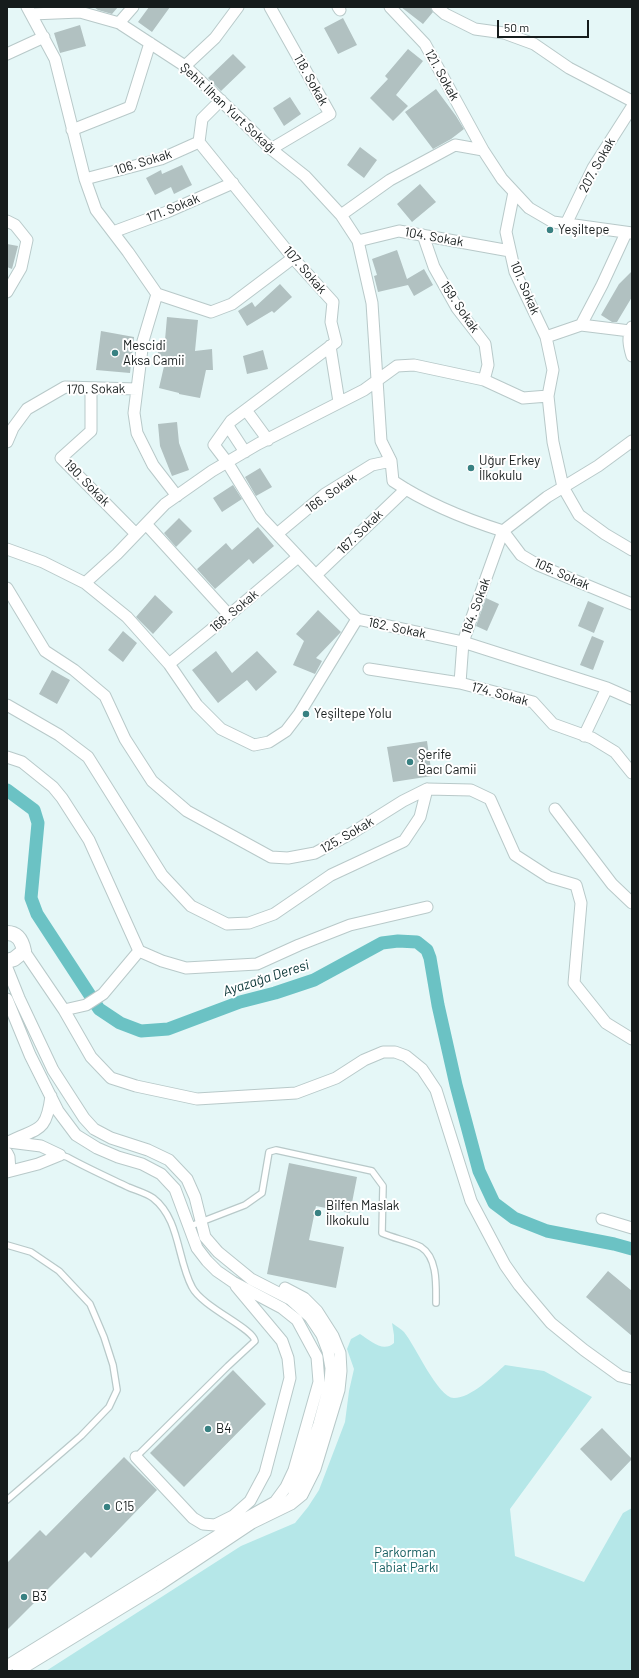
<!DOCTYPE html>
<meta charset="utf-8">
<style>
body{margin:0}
#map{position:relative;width:639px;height:1678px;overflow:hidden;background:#e5f7f7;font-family:Barlow,sans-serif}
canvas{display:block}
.frame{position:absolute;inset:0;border:8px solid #161c1c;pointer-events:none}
.scale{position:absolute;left:497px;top:20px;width:92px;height:18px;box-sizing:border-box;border:2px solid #161c1c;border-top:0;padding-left:5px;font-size:12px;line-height:14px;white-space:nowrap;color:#161c1c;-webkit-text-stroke:3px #fff;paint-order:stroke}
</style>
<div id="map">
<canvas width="639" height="1678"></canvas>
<div class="frame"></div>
<div class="scale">50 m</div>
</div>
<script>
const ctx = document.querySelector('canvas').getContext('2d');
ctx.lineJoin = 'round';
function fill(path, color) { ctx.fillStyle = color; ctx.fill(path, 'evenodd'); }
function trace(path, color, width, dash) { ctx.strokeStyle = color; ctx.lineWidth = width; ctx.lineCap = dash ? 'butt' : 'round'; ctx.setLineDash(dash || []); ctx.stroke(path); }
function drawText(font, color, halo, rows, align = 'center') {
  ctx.font = font + ' Barlow,sans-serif'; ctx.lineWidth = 4; ctx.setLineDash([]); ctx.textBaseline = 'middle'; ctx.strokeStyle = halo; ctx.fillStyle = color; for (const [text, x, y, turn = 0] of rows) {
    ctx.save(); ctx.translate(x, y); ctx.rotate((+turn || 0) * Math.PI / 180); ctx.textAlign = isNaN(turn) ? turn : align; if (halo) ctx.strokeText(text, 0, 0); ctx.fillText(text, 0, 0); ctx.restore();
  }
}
fill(new Path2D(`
 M392 1323C396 1326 401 1329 404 1332 415 1345 438 1398 454 1398 471 1398 493 1376 505 1365L544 1371 592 1397 510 1509 515 1556 584 1582 623 1513 632 1508V1671H46L241 1546 295 1523 308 1507 319 1490 345 1422 349 1391 354 1369 347 1349 351 1339 360 1334C371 1341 383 1353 394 1343V1335Z`), '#b5e7e8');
trace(new Path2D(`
 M7 790 34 810 38 823 31 898 37 914 99 1009 120 1023 141 1031 168 1029 240 1002 275 993 314 980 382 943 398 941 417 942 427 950 430 958 438 1005 456 1085 479 1171 494 1203 514 1218 547 1231 614 1244 632 1249`), '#6bc2c4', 13);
fill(new Path2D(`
 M94 7H118L112 14 98 10Z
 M149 7H170L152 32 138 22Z
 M401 7H430L433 12 423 24Z
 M343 18 357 45 338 54 324 28Z
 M80 25 86 46 60 53 54 33Z
 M408 49 423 61 396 95 408 106 393 121 370 98 388 79 385 76Z
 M233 54 246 67 221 91 208 78Z
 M436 89 456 116 464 129 451 139 433 149 405 112Z
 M290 97 301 114 284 126 273 108Z
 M360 147 377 160 364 178 347 165Z
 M182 165 192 185 174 194 171 187 155 195 146 178 161 170 162 174Z
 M420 184 436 202 412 222 397 204Z
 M7 244 18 246 12 269 7 267Z
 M397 250 407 279 424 269 433 285 414 296 408 285 378 292 374 276 377 275 372 259Z
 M632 271V297L617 322H612L601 315 619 284Z
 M280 284 292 297 274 313 272 311 247 326 238 311 252 302 255 307Z
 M167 317 198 320 195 351 212 349 213 370H206L200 398 179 394V393L159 388 165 362H157L159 340H165Z
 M101 331 134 337 130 373 96 370Z
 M263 350 268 369 247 374 243 356Z
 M177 422 179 443 189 470 172 476 160 446 158 424Z
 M260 468 272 487 256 496 245 477Z
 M233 485 242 499 222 512 213 498Z
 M179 518 192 531 176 547 164 533Z
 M258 527 274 546 253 564 249 559 215 589 197 569 226 543 232 550Z
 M155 595 173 612 153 634 136 617Z
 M486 598 499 604 487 631 476 626Z
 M588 601 604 608 594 633 578 626Z
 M318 610 341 632 316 658 322 661 315 674 293 665 304 641 296 634Z
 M123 631 137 643 123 662 108 650Z
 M592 636 604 641 593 670 580 665Z
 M216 651 232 673 257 651 277 672 256 691 247 680 218 703 192 670Z
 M52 670 70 680 57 704 39 694Z
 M427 741 432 776 393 782 387 747Z
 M289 1163 357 1177 350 1213 316 1206 309 1240 344 1247 336 1288 267 1274Z
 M608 1271 632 1291V1336L586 1297Z
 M233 1370 266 1404 184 1487 150 1453Z
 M602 1428 632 1459 611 1481 580 1449Z
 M124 1457 157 1490 91 1558 85 1552 7 1630V1563L40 1530 46 1536Z`), '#b1c1c1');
const service = new Path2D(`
 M60 1155 67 1157C87 1168 107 1177 128 1187 135 1190 146 1193 153 1198 180 1219 177 1259 192 1287 202 1307 253 1328 255 1341L228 1366 136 1457
 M188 1227 245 1205 262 1193 269 1152 276 1150 372 1171 383 1186 382 1233C393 1238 412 1242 421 1247 438 1258 436 1286 436 1303
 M7 1245 31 1252 59 1271 90 1304 104 1337 113 1365 117 1390 109 1407 81 1436 7 1500`);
const minor = new Path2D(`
 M27 7 55 59 85 179 96 210 128 252 157 294 143 341 134 413 137 433 153 465 177 496
 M270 7 330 114 271 149
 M338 7 340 10
 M390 7 425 44 483 150
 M437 7 445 14 475 29 504 33 534 44 569 68 632 101
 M32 14 80 12 119 23 185 66 271 149 305 176 341 215 358 241 372 303 381 441 391 461 393 481C426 503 465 519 503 531L547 497 598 466 632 441
 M119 23 133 7
 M7 54 44 37
 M185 66 215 38 238 7
 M221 100 202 119 199 142 293 258 333 302 331 322 336 342 231 421 214 445 227 462 261 517 357 619 463 642 607 688 632 699
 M72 130 130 107 150 43
 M85 179 161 159 199 142
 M514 192 506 232 515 272 546 337 553 370 548 396 553 442 563 487 579 515 605 534 632 550
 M341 215 390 180 455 145 483 150 502 179 529 208 553 222 632 233
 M7 221 15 225 27 240 21 268 7 292
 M566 224 593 168 632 107
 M113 232 167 212 233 183
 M423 235 434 267 457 308 485 344 488 365 484 380
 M358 241 399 231 510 251
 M157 294 211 312 232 304 293 258
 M581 325 602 285 626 233
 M632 327C627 337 629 346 632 356
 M546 337 581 325 630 331
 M330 346 339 402
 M91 388V431L61 458 136 534
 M246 410 268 440
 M228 426 245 452
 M7 442 13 428 27 409 65 387 137 389
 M146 524 229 615
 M503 531 521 555 538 565 632 604
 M277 534 325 494 372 465 391 461
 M7 549 43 562 85 583 127 617 169 664 197 705 221 729 254 745 269 742 286 731 299 714 357 619
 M316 575 406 489
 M85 583 117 554 165 504 212 471 258 444 364 390 397 366 414 365 484 380 523 398 548 396
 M7 588 45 651 74 670 105 696 125 739 152 781 187 811 271 857 288 858 315 853 352 833 403 801 427 789 471 790 490 799 515 855 549 877 576 885 581 903 574 983 606 1023 632 1039
 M169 664 234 611 298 557
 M369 669 460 683 533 702 553 724 592 738 615 752 632 773
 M460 683 463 642 503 531
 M7 705 59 735 88 757 162 875 191 906 227 924 249 923 274 914 331 875 404 841 420 817 427 789
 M584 736 607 688
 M7 757 22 762 53 787 62 798 89 840 139 951
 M555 809 612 884 632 903
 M24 951 64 1010 91 1057 111 1078 136 1086 197 1099 296 1093 336 1078 364 1060 383 1052H395L406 1056 422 1069 436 1090 471 1201 505 1265 519 1285 551 1323 584 1350 620 1376 632 1379
 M139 951 162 961 186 968 257 964 299 945 350 925 427 907
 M7 968 19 998 53 1070 84 1118 94 1129 111 1138 148 1150 169 1160 187 1179 195 1197 205 1237 218 1252 251 1279 290 1299 310 1317 322 1335 328 1351 331 1368 330 1383 319 1424 299 1482 293 1497 283 1508
 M7 999 30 1055 58 1111 76 1135 97 1148 118 1157 142 1164 161 1174 175 1189 197 1248 207 1261 217 1271 233 1282 282 1308 297 1320 317 1357 319 1382 294 1470 286 1487 275 1502 243 1520 7 1666
 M64 1010 86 1005 103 994 139 951
 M9 1142 41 1146 60 1155
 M7 1143C37 1127 46 1135 51 1096
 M7 1153 9 1157 10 1171
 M7 1172 38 1164 60 1155
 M602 1219 632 1228
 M136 1457 193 1518 203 1524 215 1525 233 1516 250 1501 265 1473 290 1378 288 1358 282 1341 236 1286
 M18 1671 159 1585 252 1523 291 1504 302 1495 315 1469 339 1390 341 1371 340 1353 333 1336 317 1311 304 1298 285 1288`);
const tertiary = new Path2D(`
 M7 933C18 933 22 941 24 951L14 959 7 961`);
trace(service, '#b8c9c9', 8);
trace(minor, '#b8c9c9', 13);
trace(tertiary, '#b8c9c9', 16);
trace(service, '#fff', 5.5);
trace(minor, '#fff', 11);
trace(tertiary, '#fff', 14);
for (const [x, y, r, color] of [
 [550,230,4,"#388182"],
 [115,353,4,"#388182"],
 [471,468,4,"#388182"],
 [306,714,4,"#388182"],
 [410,762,4,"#388182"],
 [318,1213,4,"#388182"],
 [208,1429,4,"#388182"],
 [107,1507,4,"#388182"],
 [24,1597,4,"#388182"]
]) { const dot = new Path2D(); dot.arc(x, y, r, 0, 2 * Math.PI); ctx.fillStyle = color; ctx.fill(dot); trace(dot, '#fff', 1.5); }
drawText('13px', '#161c1c', '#fff', [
 ["121. Sokak",442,75,61],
 ["118. Sokak",311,80,61],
 ["Şehit İlhan Yurt Sokağı",228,108,43],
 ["106. Sokak",143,162,-17],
 ["207. Sokak",597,165,-61],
 ["171. Sokak",173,208,-22],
 ["104. Sokak",434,237,10],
 ["107. Sokak",305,270,49],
 ["101. Sokak",525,288,67],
 ["159. Sokak",460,307,56],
 ["170. Sokak",96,389,-1],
 ["190. Sokak",87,483,46],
 ["166. Sokak",331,493,-35],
 ["167. Sokak",360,532,-44],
 ["105. Sokak",562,574,24],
 ["164. Sokak",476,606,-70],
 ["168. Sokak",234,611,-40],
 ["162. Sokak",397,628,12],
 ["174. Sokak",500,694,15],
 ["125. Sokak",347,835,-30]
]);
drawText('13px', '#161c1c', '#fff', [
 ["Yeşiltepe",558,230],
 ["Mescidi",123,346],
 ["Aksa Camii",123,361],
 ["Uğur Erkey",479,461],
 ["İlkokulu",479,476],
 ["Yeşiltepe Yolu",314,714],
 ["Şerife",418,755],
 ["Bacı Camii",418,770],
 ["Bilfen Maslak",326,1206],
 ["İlkokulu",326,1221],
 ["B4",216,1429],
 ["C15",115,1507],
 ["B3",32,1597]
], 'left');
drawText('13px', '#155e60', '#fff', [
 ["Parkorman",405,1553],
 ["Tabiat Parkı",405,1568]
]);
drawText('italic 14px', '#053233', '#fff', [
 ["Ayazağa Deresi",266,978,-18]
]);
</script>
